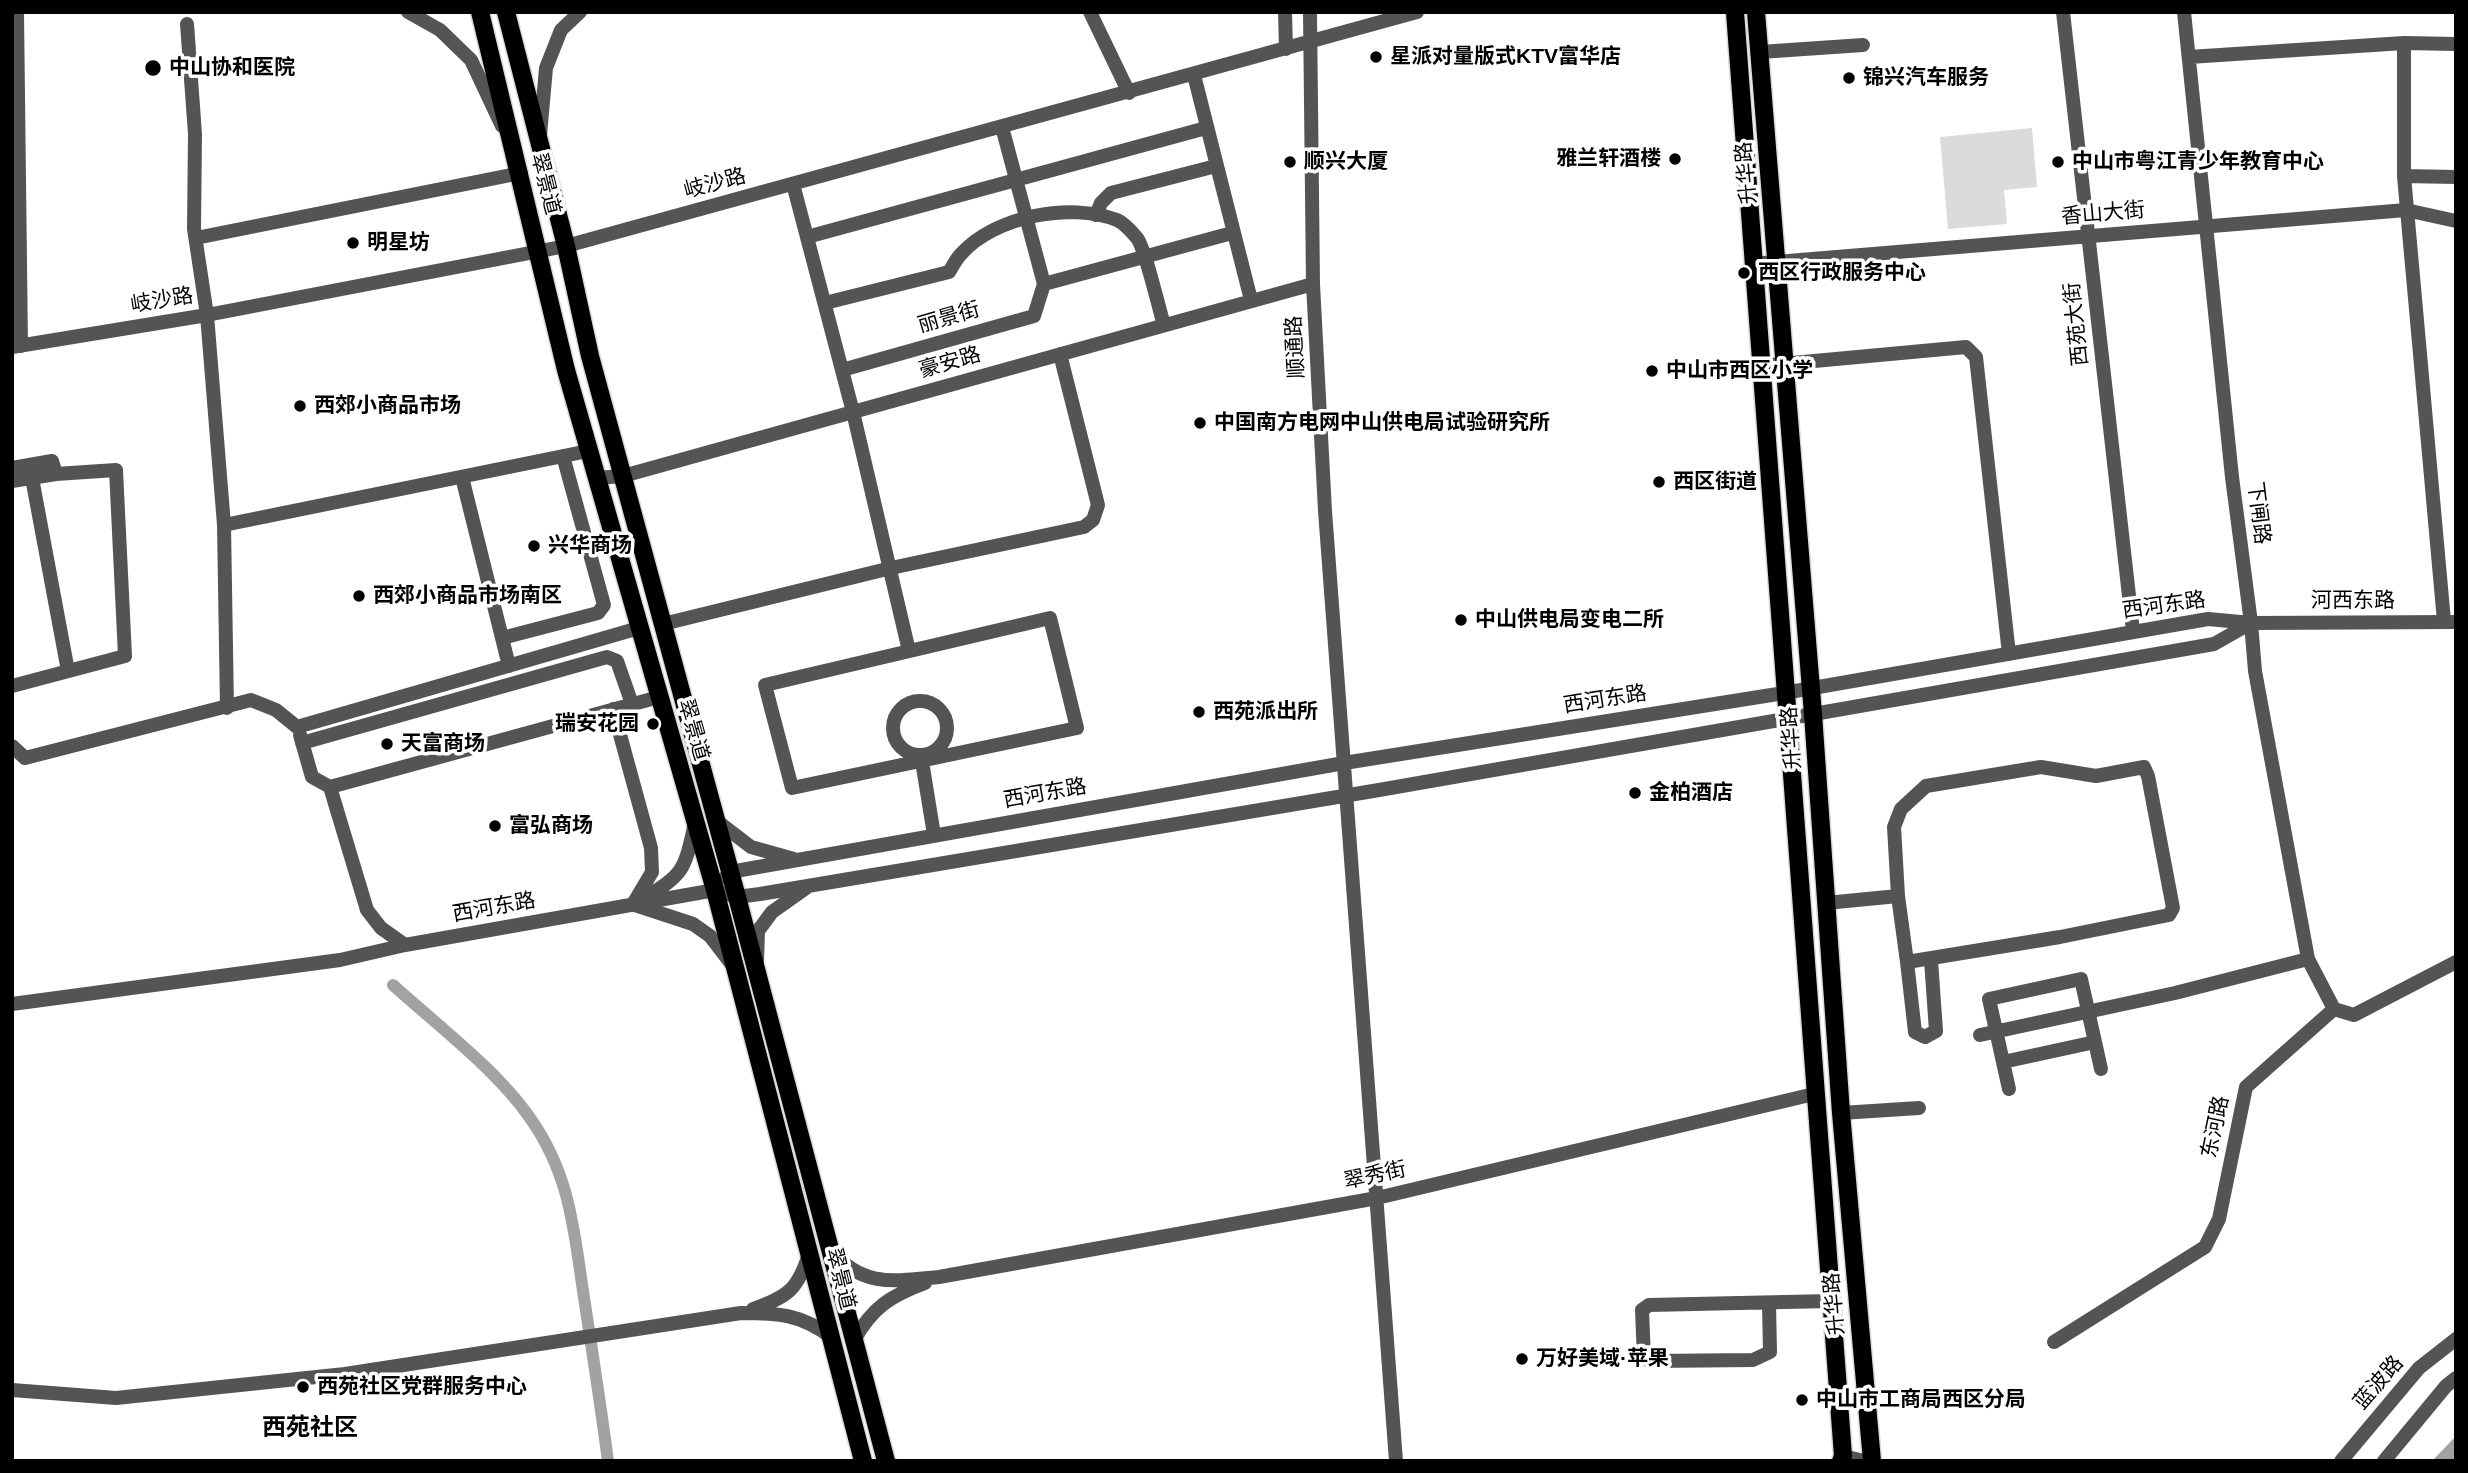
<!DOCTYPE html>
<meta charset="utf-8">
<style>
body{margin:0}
#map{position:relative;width:2468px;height:1473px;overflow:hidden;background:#fff;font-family:Helvetica,sans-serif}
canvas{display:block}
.frame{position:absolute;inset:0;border:14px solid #000;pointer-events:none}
</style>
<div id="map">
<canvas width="2468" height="1473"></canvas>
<div class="frame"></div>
</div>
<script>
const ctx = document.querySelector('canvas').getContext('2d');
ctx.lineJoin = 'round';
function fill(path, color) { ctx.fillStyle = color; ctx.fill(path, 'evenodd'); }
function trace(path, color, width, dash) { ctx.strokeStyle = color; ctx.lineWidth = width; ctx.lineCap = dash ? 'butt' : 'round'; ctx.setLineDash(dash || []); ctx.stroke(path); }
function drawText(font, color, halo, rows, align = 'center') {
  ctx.font = font + ' Helvetica,"Noto Sans SC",sans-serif'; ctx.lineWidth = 7; ctx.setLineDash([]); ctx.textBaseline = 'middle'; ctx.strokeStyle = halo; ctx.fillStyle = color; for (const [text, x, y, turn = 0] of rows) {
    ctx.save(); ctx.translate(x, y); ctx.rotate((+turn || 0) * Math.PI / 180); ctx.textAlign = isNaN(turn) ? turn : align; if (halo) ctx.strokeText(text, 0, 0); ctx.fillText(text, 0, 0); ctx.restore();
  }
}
fill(new Path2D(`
 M2032 128 2037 187 2004 190 2007 224 1948 229 1940 137Z`), '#dbdbdb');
fill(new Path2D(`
 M2456 1436V1461H2432Z`), '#a2a2a2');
trace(new Path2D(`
 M393 985C437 1025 497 1070 530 1118 572 1177 574 1235 585 1304 593 1356 601 1408 608 1461`), '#a2a2a2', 12);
const major = new Path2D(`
 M480 12 566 370 715 890 863 1461
 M506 12 566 246 590 356 737 897 886 1461
 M1735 12 1843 1456 1841 1461
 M1756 12 1813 714 1841 1113 1872 1461`);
trace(major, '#dbdbdb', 21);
trace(new Path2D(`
 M17 12 21 346
 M408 12 440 30 471 60 502 126
 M1090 12 1129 93
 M1285 12 1286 49
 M1310 12 1313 284 1325 511 1396 1461
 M2063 12 2133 631
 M2184 12 2232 477 2251 623 2255 671 2308 959 2334 1009
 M187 24 195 134 194 229 207 315 224 525 227 708
 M2404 43V176L2456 177
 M1760 52 1863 45
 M2189 57 2404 43 2456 44
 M1194 75 1251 300
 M1002 127 1044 284
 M540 135 546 68 561 30 580 12
 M2404 176 2444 621
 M793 184 853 412 909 651
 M1096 215 1101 203 1111 193 1216 166
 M807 237 1206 128
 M196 238 521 173
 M1752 264 2406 210 2456 221
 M825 303 949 272C953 266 956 259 961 254 995 216 1070 202 1117 220 1124 223 1132 232 1137 238 1145 248 1159 309 1164 325
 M12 347 207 315 566 246 1417 12
 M1760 366 1966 347 1976 357 2009 654
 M842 370 1034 316 1044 284 1232 233
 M12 468 52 461 56 474 116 470 125 656 12 686
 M462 477 509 666
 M32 478 68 671
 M596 478 623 476 1313 284
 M12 481 56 474
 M224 525 588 451
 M1050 618 1077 728 792 788 765 685Z
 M663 624 891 568 1084 527 1093 520 1098 505 1060 354
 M502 638 598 613 604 605 563 456
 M893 728a27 27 0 1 1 54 0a27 27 0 1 1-54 0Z
 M613 709 651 848 652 872 633 904
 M300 735 312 777 330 787 367 910 381 928 405 945
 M302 743 607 657 617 661 632 704
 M12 746 25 758 251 700 276 710 297 727 639 628
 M921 755 934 835
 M330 787 659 697
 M717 821 751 847 794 859
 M725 878 730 872 1344 763 1784 693 2208 619 2251 623 2456 622
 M641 900C684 874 684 872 695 823
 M1826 903 1898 896 1894 827 1901 809 1926 786 2041 767 2096 776 2144 767 2148 776 2173 908 2169 915 2060 937 1907 962 1898 896
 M635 905 693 924 710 936 733 966
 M757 961 758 931 772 912 806 888
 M1907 962 1915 1032 1925 1037 1936 1031 1931 960
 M12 1004 340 960 405 945 715 890 737 897 760 894 1379 790 2214 644 2251 623
 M2334 1009 2354 1015 2456 962
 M1980 1035 2175 993 2308 959
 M2003 1062 2095 1042
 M2009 1089 1989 999 2081 979 2101 1069
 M1841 1113 1919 1108
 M831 1250C862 1288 895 1281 939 1277L1377 1198 1814 1094
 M1769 1303 1770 1352 1753 1360 1650 1361 1644 1358 1642 1310 1649 1305 1830 1301
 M753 1309C788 1297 798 1289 809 1254
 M854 1340C873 1307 890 1296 925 1283
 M2054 1342 2205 1247 2219 1219 2246 1087 2334 1009
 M12 1390 116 1398 345 1374 741 1313C778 1313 801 1314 831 1337
 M1846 1461 1843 1456 1864 1461
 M2341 1461 2419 1368 2456 1339
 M2384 1461 2446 1386 2456 1378`), '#545454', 14);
trace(major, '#000', 18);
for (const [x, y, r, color] of [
 [1376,57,7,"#000"],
 [153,68,9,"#000"],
 [1849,78,7,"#000"],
 [1675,159,7,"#000"],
 [1290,162,7,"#000"],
 [2058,162,7,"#000"],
 [353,243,7,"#000"],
 [1744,273,7,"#000"],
 [1652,371,7,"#000"],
 [300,406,7,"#000"],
 [1200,423,7,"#000"],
 [1659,482,7,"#000"],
 [534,546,7,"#000"],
 [359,596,7,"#000"],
 [1461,620,7,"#000"],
 [1199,712,7,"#000"],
 [653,724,7,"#000"],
 [387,744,7,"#000"],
 [1635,793,7,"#000"],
 [495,826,7,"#000"],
 [1522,1359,7,"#000"],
 [303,1387,7,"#000"],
 [1802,1400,7,"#000"]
]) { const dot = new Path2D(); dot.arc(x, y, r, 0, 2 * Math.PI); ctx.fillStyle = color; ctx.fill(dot); trace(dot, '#fff', 2.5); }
drawText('bold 21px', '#000', '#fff', [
 ["星派对量版式KTV富华店",1390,57],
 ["中山协和医院",169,68],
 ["锦兴汽车服务",1863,78],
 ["雅兰轩酒楼",1661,159,"right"],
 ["顺兴大厦",1304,162],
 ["中山市粤江青少年教育中心",2072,162],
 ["明星坊",367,243],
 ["西区行政服务中心",1758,273],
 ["中山市西区小学",1666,371],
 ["西郊小商品市场",314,406],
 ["中国南方电网中山供电局试验研究所",1214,423],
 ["西区街道",1673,482],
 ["兴华商场",548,546],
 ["西郊小商品市场南区",373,596],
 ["中山供电局变电二所",1475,620],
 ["西苑派出所",1213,712],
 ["瑞安花园",639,724,"right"],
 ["天富商场",401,744],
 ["金柏酒店",1649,793],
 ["富弘商场",509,826],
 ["万好美域·苹果",1536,1359],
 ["西苑社区党群服务中心",317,1387],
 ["中山市工商局西区分局",1816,1400]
], 'left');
drawText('21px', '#000', '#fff', [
 ["升华路",1747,173,-95],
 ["翠景道",545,184,76],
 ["岐沙路",715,184,-15],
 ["香山大街",2103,214,-5],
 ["岐沙路",162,301,-9],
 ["丽景街",949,318,-16],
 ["西苑大街",2077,324,-96],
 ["顺通路",1296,347,-93],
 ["豪安路",950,363,-16],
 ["下闸路",2258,513,83],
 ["河西东路",2353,601],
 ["西河东路",2164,606,-8],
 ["西河东路",1605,700,-9],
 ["翠景道",693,730,74],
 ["升华路",1792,738,-94],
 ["西河东路",1045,794,-10],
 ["西河东路",494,908,-10],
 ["东河路",2216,1127,-78],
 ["翠秀街",1375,1176,-12],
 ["翠景道",840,1279,76],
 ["升华路",1835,1304,-95],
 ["蓝波路",2379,1383,-49]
]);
drawText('bold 24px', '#000', '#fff', [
 ["西苑社区",310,1428]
]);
</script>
